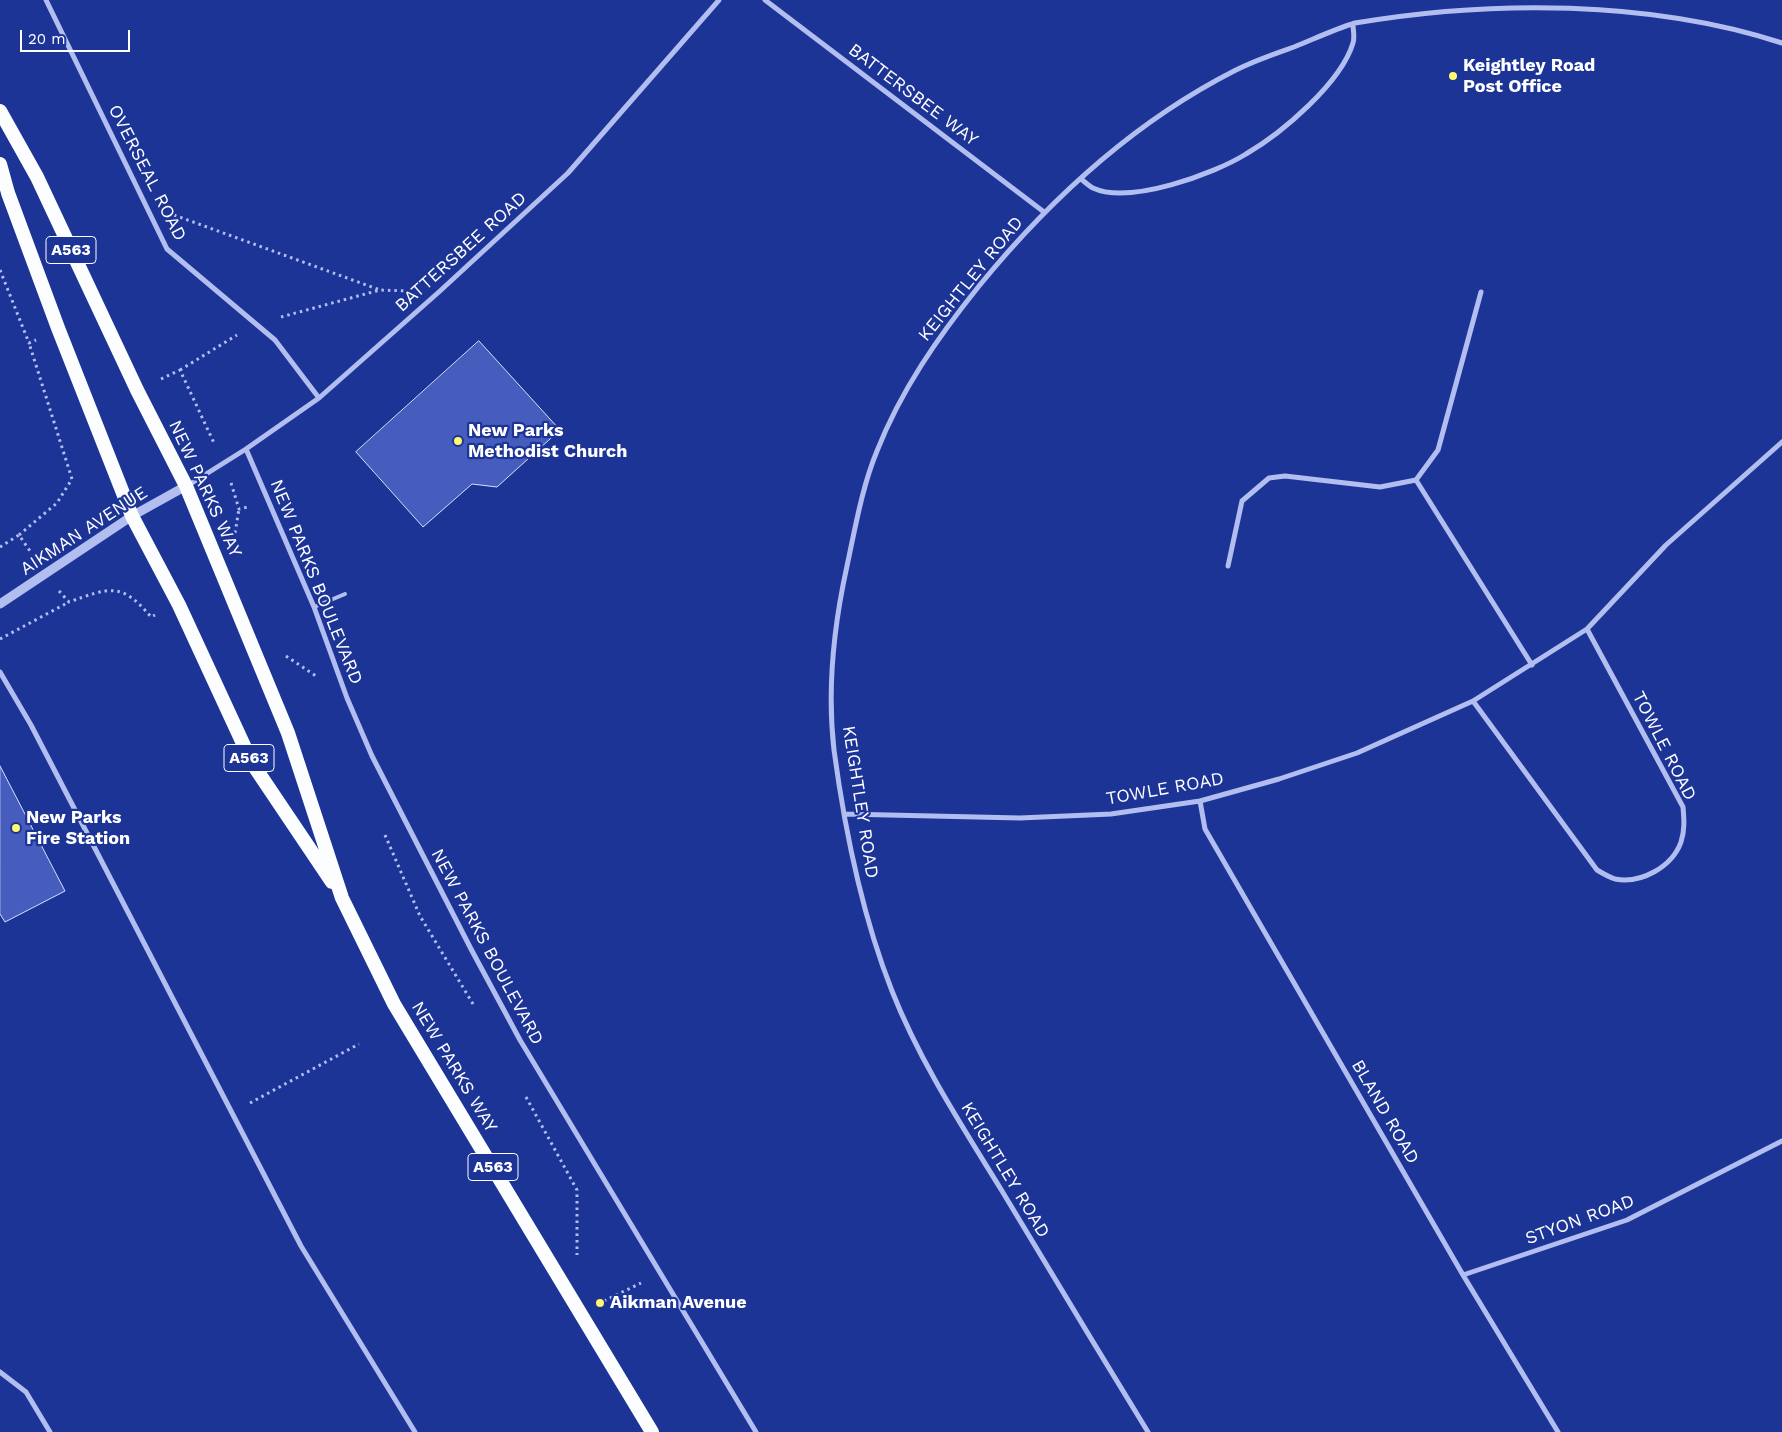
<!DOCTYPE html>
<style>
body{margin:0}
#map{position:relative;width:1782px;height:1432px;overflow:hidden;background:#1d3497;font-family:"Work Sans",sans-serif}
canvas{display:block}
.scale{position:absolute;left:20px;top:30px;width:110px;height:22px;box-sizing:border-box;border:2px solid #fff;border-top:0;padding-left:6px;font-size:15px;line-height:18px;white-space:nowrap;color:#fff;-webkit-text-stroke:4px #1d3497;paint-order:stroke}
</style>
<div id="map">
<canvas width="1782" height="1432"></canvas>
<div class="scale">20 m</div>
</div>
<script>
const ctx = document.querySelector('canvas').getContext('2d');
ctx.lineJoin = 'round';
function fill(path, color) { ctx.fillStyle = color; ctx.fill(path, 'evenodd'); }
function trace(path, color, width, dash) { ctx.strokeStyle = color; ctx.lineWidth = width; ctx.lineCap = dash ? 'butt' : 'round'; ctx.setLineDash(dash || []); ctx.stroke(path); }
function drawText(font, color, halo, rows, align = 'center') {
  ctx.font = font + ' "Work Sans",sans-serif'; ctx.lineWidth = 4.5; ctx.setLineDash([]); ctx.textBaseline = 'middle'; ctx.strokeStyle = halo; ctx.fillStyle = color; for (const [text, x, y, turn = 0] of rows) {
    ctx.save(); ctx.translate(x, y); ctx.rotate((+turn || 0) * Math.PI / 180); ctx.textAlign = isNaN(turn) ? turn : align; if (halo) ctx.strokeText(text, 0, 0); ctx.fillText(text, 0, 0); ctx.restore();
  }
}
const building = new Path2D(`
 M479 341 560 430 497 487 472 484 423 527 356 452Z
 M0 766 65 891 5 922 0 914Z`);
fill(building, '#465dbd');
trace(building, '#d8dffb', 1);
trace(new Path2D(`
 M174 215 380 290
 M0 270 29 343 36 340
 M281 317 380 290 407 291
 M180 370 237 335
 M161 379 180 370 214 443
 M231 483 239 509 248 507
 M235 533 239 509
 M19 535 57 503 72 479 29 343
 M0 547 19 535 32 554
 M59 591 69 602C109 588 121 581 151 617L155 615
 M0 639 69 602
 M286 656 316 676
 M385 835 420 916 473 1004
 M526 1097 577 1190V1255
 M250 1103 359 1044
 M604 1301 641 1283`), '#b2beef', 3, [2.5, 4]);
trace(new Path2D(`
 M314 607 345 594`), '#b2beef', 4);
trace(new Path2D(`
 M46 0 167 249 275 340 319 398
 M765 0 1044 212
 M1081 179C1085 182 1089 186 1093 188 1129 205 1214 174 1246 154 1282 133 1341 83 1353 43 1355 37 1353 30 1353 24
 M246 449 314 607 347 698 372 756 471 949 520 1040 756 1432
 M1416 480 1532 665
 M1416 480 1438 450 1481 292
 M187 486 246 449 319 398 440 291 568 173 719 0
 M1228 566 1242 501 1269 478 1285 476 1380 487 1416 480
 M0 672 31 725 301 1246 415 1432
 M1473 701 1597 870C1602 873 1609 877 1615 879 1641 884 1672 867 1681 842 1685 830 1684 819 1683 807L1587 629
 M1200 801 1205 829 1463 1275 1558 1432
 M845 814 1020 818 1111 814 1200 801 1279 779 1357 753 1473 701 1587 629 1666 545 1782 442
 M1463 1275 1627 1220 1782 1141
 M0 1372 26 1392 50 1432
 M1148 1432C1099 1352 1050 1271 1002 1191 962 1126 920 1062 892 991 862 915 845 832 834 750 827 690 834 625 847 566 855 529 862 487 877 451 901 390 938 337 979 286 1050 199 1134 122 1234 71 1253 61 1274 54 1294 47 1314 39 1335 29 1355 23 1491 0 1650 0 1782 43`), '#b2beef', 5);
trace(new Path2D(`
 M0 604 132 516 186 486`), '#b2beef', 9);
trace(new Path2D(`
 M0 111 37 177 137 390 186 486 288 733 342 898 394 1004 652 1432
 M0 164 8 193 58 328 132 516 179 605 252 763 332 882`), '#fcfdff', 14);
for (const [x, y, r, color] of [
 [1453,76,5,"#fef971"],
 [458,441,5,"#fef971"],
 [16,828,5,"#fef971"],
 [600,1303,5,"#fef971"]
]) { const dot = new Path2D(); dot.arc(x, y, r, 0, 2 * Math.PI); ctx.fillStyle = color; ctx.fill(dot); trace(dot, '#1d3497', 2); }
for (const [x, y, w] of [
 [71,250,50],
 [249,758,50],
 [493,1167,50]
]) { const box = new Path2D(); box.roundRect(x - w / 2, y - 13.5, w, 27, 4); ctx.fillStyle = '#1d3497'; ctx.fill(box); trace(box, '#fff', 1); }
drawText('bold 16px', '#fff', null, [
 ["A563",71,250],
 ["A563",249,758],
 ["A563",493,1167]
]);
drawText('bold 18px', '#fff', '#1d3497', [
 ["Keightley Road",1463,66],
 ["Post Office",1463,87],
 ["New Parks",468,431],
 ["Methodist Church",468,452],
 ["New Parks",26,818],
 ["Fire Station",26,839],
 ["Aikman Avenue",610,1303]
], 'left');
drawText('18px', '#fff', '#1d3497', [
 ["BATTERSBEE WAY",913,95,37],
 ["OVERSEAL ROAD",147,173,63],
 ["BATTERSBEE ROAD",461,252,-42],
 ["KEIGHTLEY ROAD",971,279,-51],
 ["NEW PARKS WAY",205,489,65],
 ["AIKMAN AVENUE",84,531,-33],
 ["NEW PARKS BOULEVARD",316,582,68],
 ["TOWLE ROAD",1664,746,63],
 ["TOWLE ROAD",1165,789,-10],
 ["KEIGHTLEY ROAD",860,802,81],
 ["NEW PARKS BOULEVARD",487,947,62],
 ["NEW PARKS WAY",454,1067,59],
 ["BLAND ROAD",1385,1112,60],
 ["KEIGHTLEY ROAD",1005,1170,59],
 ["STYON ROAD",1580,1220,-20]
]);
</script>
